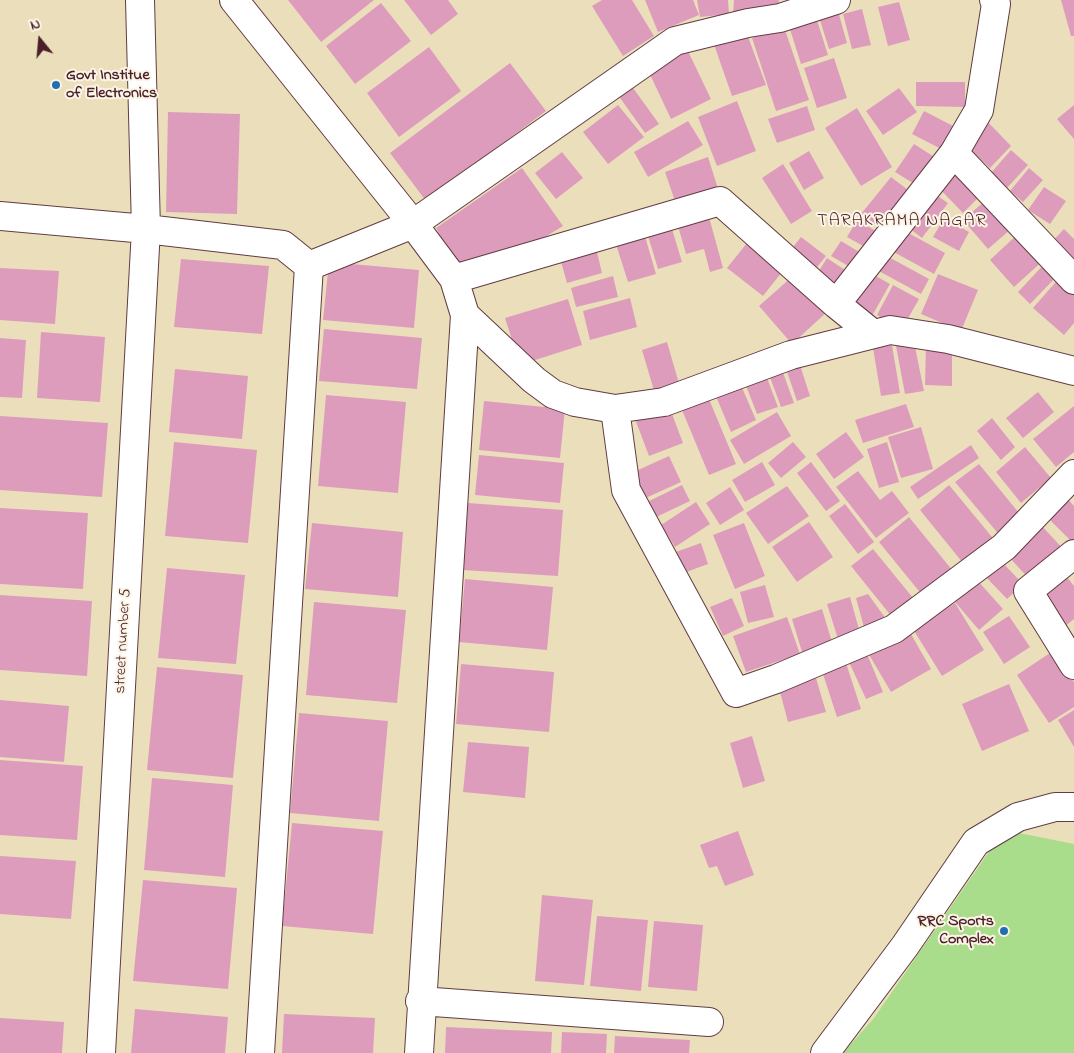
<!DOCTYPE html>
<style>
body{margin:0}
#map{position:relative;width:1074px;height:1053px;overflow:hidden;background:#ebdfbb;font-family:"Indie Flower",sans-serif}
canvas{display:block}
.north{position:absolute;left:15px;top:15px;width:50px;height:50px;-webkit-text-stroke:4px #fcf5e5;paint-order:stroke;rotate:343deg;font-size:14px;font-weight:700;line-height:20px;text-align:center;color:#4a1f2b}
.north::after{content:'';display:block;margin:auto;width:18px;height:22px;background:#4a1f2b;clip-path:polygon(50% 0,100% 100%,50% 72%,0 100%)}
</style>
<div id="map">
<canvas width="1074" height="1053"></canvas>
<div class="north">N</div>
</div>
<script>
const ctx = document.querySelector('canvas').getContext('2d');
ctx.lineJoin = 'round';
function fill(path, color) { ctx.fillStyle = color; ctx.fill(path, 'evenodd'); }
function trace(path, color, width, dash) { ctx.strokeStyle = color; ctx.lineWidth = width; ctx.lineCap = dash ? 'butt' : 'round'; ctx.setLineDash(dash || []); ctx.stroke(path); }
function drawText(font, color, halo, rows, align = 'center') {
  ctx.font = font + ' "Indie Flower",sans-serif'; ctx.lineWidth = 4; ctx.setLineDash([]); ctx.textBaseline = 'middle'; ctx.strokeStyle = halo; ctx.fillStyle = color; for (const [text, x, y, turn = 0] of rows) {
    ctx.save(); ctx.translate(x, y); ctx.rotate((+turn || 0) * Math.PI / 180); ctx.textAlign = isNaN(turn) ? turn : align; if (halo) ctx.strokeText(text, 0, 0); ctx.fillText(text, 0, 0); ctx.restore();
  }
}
fill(new Path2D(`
 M1004 830 1074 844V1053H843L874 1018Z`), '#a9dc8b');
fill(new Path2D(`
 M288 0H374L321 42Z
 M404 0H448L458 14 431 35Z
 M602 0H632L654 36 623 56 592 6Z
 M645 0H693L699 15 658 32Z
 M697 0H728L729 14 700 17Z
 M734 0H779L778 16 733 13Z
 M1061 0H1074V36H1071Z
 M899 2 910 40 888 46 878 7Z
 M381 3 411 41 355 84 326 46Z
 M862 9 871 45 852 49 843 14Z
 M838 11 847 43 829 49 819 17Z
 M815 14 828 55 801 64 788 23Z
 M744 26 766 85 732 96 711 36Z
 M784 27 809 100 776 111 752 38Z
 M429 47 461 91 399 137 367 93Z
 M686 47 711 99 671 119 646 66Z
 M834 58 847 98 817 108 804 68Z
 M510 63 546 111 426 201 390 153Z
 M916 82H965V107L916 106Z
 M631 85 659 124 645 133 618 95Z
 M899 88 917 112 883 135 866 111Z
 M737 101 756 151 717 166 698 117Z
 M618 105 644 137 608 164 583 132Z
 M1074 105V139L1057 119Z
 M807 106 815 130 777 143 768 119Z
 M857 108 892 167 861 186 825 128Z
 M924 111 959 129 947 152 912 134Z
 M168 112 240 114 237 214 166 212Z
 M986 120 1011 146 990 168 963 142Z
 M688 121 703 145 648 177 634 152Z
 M914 144 939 160 921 188 895 172Z
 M1011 150 1028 165 1007 188 990 174Z
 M809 151 824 178 804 190 789 163Z
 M562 152 583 178 556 199 535 173Z
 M708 157 720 195 678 210 665 172Z
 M783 164 812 211 791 224 762 178Z
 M953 164 982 194 963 213 934 183Z
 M522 168 563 226 514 256 460 272 436 228Z
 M1029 168 1043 180 1023 202 1010 191Z
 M891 177 916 196 887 234 861 214Z
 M1044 187 1066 201 1050 224 1028 210Z
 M930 191 948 203 922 238 905 225Z
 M986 200 1011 229 988 249 963 220Z
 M709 217 723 268 710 272 704 249 686 254 678 226Z
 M944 218 969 232 959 251 933 237Z
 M669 219 682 262 658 269 645 226Z
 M857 220 881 234 872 251 847 237Z
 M642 226 656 274 628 282 613 235Z
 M901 229 945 253 934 274 890 250Z
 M1064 229 1074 239V275L1046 248Z
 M1021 231 1046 258 1014 287 990 260Z
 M801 237 826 256 813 272 789 252Z
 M841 241 866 256 857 271 831 256Z
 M747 243 782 272 763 296 727 268Z
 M596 248 602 273 567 283 560 258Z
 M885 255 929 279 921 294 877 270Z
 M827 258 851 274 840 290 817 274Z
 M181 259 269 266 262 334 174 327Z
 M1048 260 1061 272 1030 304 1018 292Z
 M329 262 419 270 414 328 323 320Z
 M0 268 59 271 55 324 0 320Z
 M865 270 890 284 872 316 847 303Z
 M938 274 978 290 961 331 921 314Z
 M794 275 828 311 792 344 759 306Z
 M613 276 618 297 576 307 571 288Z
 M1061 276 1074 287V323L1064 335 1033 308Z
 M893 285 919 299 902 329 877 315Z
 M630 298 637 327 590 340 583 311Z
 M568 299 582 345 529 362 514 346 505 318Z
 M324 329 422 338 417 389 319 381Z
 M41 332 105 337 100 402 37 398Z
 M0 338 26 340 22 398 0 397Z
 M667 342 680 387 655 394 642 350Z
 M914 342 924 391 905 394 896 346Z
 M926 344H952V386L925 385Z
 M892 345 900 393 881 396 873 348Z
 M799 362 810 396 797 401 785 366Z
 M781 367 794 403 781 407 768 372Z
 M175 369 248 376 242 439 169 432Z
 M764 370 778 407 757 414 743 378Z
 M740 383 756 420 731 432 715 394Z
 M1038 392 1054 412 1023 438 1006 418Z
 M326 395 406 402 398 493 318 486Z
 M709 399 736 464 709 475 682 410Z
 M484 401 565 409 560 458 479 450Z
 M906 404 914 427 863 443 855 420Z
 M669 406 683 443 649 456 635 419Z
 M1074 406V452L1056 467 1033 439Z
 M777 412 791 436 744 464 730 440Z
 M0 416 108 423 102 497 0 490Z
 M992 418 1015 447 1001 460 977 431Z
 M921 427 933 469 901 478 888 437Z
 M846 432 864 457 834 479 816 454Z
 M174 442 257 450 248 543 165 536Z
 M793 442 806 457 781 478 768 463Z
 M887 442 899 482 879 488 867 449Z
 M971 445 979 458 918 499 910 487Z
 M1025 447 1051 478 1021 503 996 472Z
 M479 455 564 463 560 503 475 495Z
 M669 456 681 482 639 501 627 475Z
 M762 462 775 485 745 502 732 480Z
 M811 462 840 501 826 511 797 473Z
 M979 464 1023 518 1001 537 955 482Z
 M858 471 880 500 892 491 909 513 876 538 836 487Z
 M682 485 690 501 652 519 645 503Z
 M949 485 997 543 967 568 920 510Z
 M787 486 809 516 768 544 746 513Z
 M730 487 744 510 720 525 706 503Z
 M1064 495 1074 506V544L1044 514Z
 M696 502 710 524 675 547 661 525Z
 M468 503 563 510 558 576 463 570Z
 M845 504 874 542 858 554 829 516Z
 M0 508 88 513 83 589 0 584Z
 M909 517 957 576 927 601 879 542Z
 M809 522 833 557 797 582 772 547Z
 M312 523 403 532 398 597 305 589Z
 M744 523 765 576 735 589 713 535Z
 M1040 524 1066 552 1033 583 1007 555Z
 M701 543 708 564 681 574 673 553Z
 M873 549 918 604 896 622 851 566Z
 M1001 561 1023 584 1007 599 985 576Z
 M167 568 245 575 236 664 158 658Z
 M1063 572 1074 586V619L1063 628 1036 593Z
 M465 579 553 587 547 650 459 642Z
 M978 581 1003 609 979 630 955 602Z
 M765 585 774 617 748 623 740 592Z
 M868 594 889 623 865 631 856 598Z
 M0 595 92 601 87 676 0 670Z
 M850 597 860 633 838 639 827 604Z
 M732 598 744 626 723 636 710 607Z
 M314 602 406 610 397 703 306 695Z
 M955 603 984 650 942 676 913 629Z
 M822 609 832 642 802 652 792 619Z
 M1009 616 1030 647 1004 664 983 632Z
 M787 617 800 654 746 672 733 636Z
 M908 629 931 669 891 692 868 653Z
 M1053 651 1074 682V707L1049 723 1017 675Z
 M867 654 883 692 866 699 849 662Z
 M846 663 861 709 837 717 822 671Z
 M461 664 554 672 549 732 456 724Z
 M157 667 243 675 233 778 147 770Z
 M816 678 826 712 788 722 779 688Z
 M1009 684 1029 731 982 751 962 704Z
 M0 700 69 706 64 762 0 757Z
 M1074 710V747L1058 720Z
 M299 713 388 721 379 821 290 813Z
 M752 736 765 781 743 788 730 743Z
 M468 742 529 747 525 798 463 792Z
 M0 760 83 766 77 840 0 835Z
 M152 778 233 785 225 877 144 870Z
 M292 823 383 831 373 934 282 926Z
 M738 831 754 875 725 886 717 866 709 868 700 845Z
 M0 856 76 861 71 919 0 914Z
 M143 880 237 888 228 989 133 981Z
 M542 895 593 900 584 985 535 981Z
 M597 916 648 920 641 991 590 986Z
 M654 921 703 925 697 991 648 987Z
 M135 1009 228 1017 225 1053H131Z
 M284 1014 375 1018 373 1053H282Z
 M0 1018 64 1022 62 1053H0Z
 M446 1027 552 1032 551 1053H445Z
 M562 1032 607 1034 606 1053H561Z
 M615 1036 690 1040 689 1053H614Z`), '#de9cbd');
const minor = new Path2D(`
 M234 0 413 224 454 279 465 315 419 1053
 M954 153 1074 280
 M0 216 146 229 283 245 309 266 260 1053
 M309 266 413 224 675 41 748 23 780 18 836 0
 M454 279 720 201 836 304 873 334
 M836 304 954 153 979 110 996 4 994 0
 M465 315 534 380 553 394 575 402 615 409 664 402 791 355 890 330 948 339 1074 371
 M615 409 626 490 736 693 776 679 894 629 1004 547 1074 474
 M1074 554 1028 591 1074 665
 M420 1001 709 1022
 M101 1053 146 229 140 0
 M825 1053 905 946 976 842 1018 817 1055 807H1074`);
trace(minor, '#623c41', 30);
trace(minor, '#fff', 28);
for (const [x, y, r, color] of [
 [56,85,5,"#1f6fb2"],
 [1004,931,5,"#1f6fb2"]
]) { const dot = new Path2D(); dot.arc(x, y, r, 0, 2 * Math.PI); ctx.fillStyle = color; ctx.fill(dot); trace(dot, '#fcf5e5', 2); }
drawText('bold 16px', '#4a1f2b', '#fcf5e5', [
 ["Govt Institue",66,76],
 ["of Electronics",66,94],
 ["RRC Sports",994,922,"right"],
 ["Complex",994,940,"right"]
], 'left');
drawText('16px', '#4a1f2b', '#fcf5e5', [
 ["street number 5",124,641,-87]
]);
ctx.letterSpacing = '1px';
drawText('18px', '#4a1f2b', '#fcf5e5', [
 ["TARAKRAMA NAGAR",902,222]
]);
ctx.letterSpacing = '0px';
</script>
